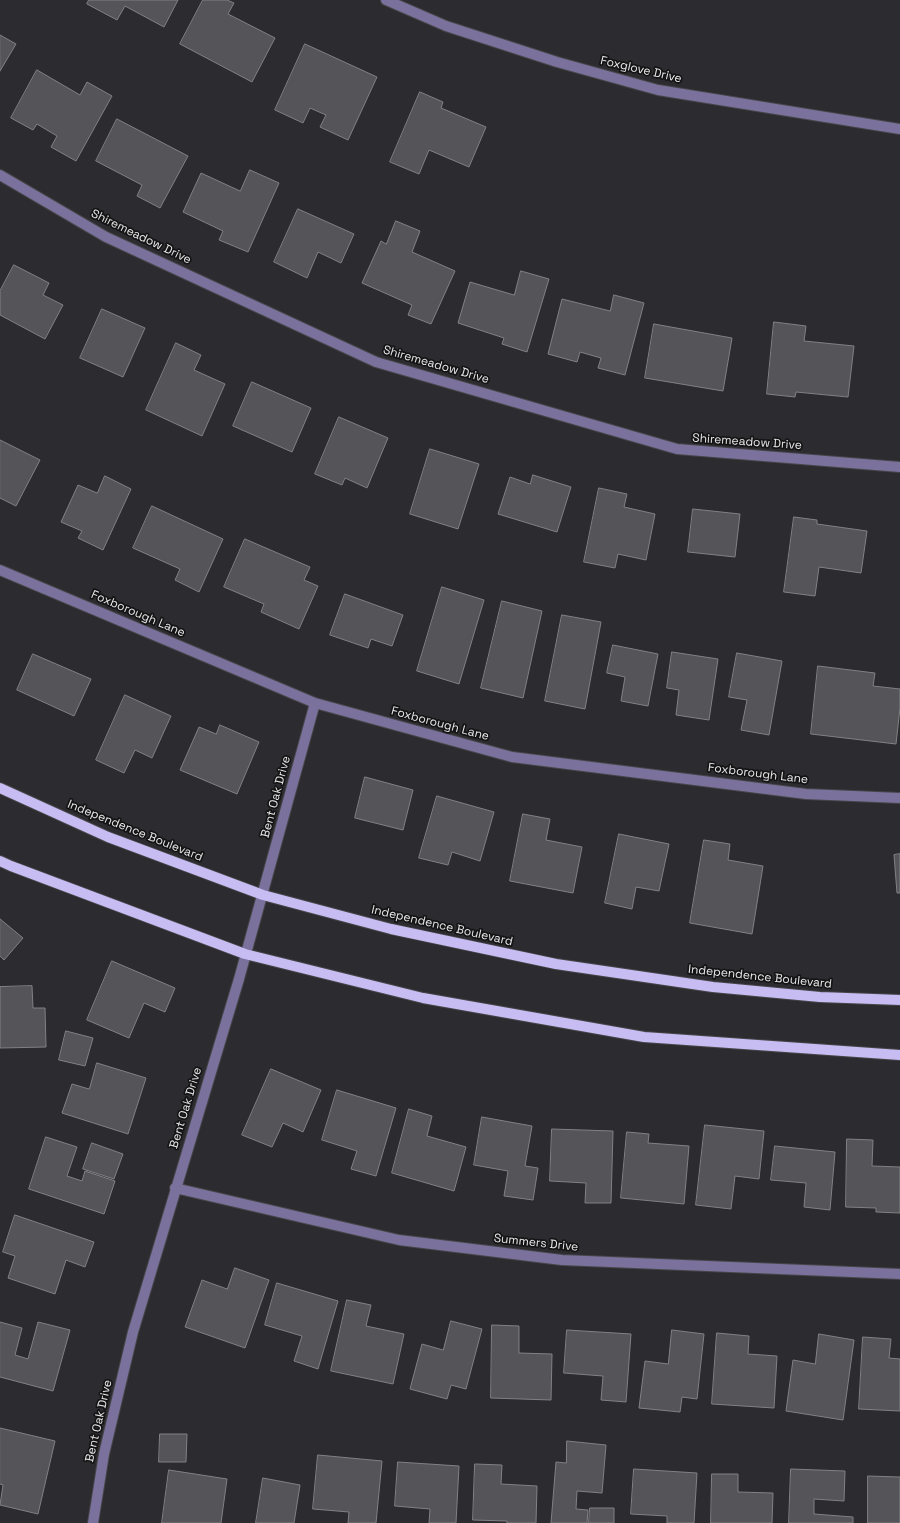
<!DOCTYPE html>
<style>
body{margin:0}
canvas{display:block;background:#2c2b2f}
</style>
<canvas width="900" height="1523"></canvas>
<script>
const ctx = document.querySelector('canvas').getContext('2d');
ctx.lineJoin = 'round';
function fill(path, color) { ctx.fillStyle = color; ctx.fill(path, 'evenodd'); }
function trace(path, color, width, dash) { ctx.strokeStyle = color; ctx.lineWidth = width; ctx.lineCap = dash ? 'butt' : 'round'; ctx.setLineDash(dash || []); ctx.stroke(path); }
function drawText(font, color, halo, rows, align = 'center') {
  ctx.font = font + ' "Space Grotesk",sans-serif'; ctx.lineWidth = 3.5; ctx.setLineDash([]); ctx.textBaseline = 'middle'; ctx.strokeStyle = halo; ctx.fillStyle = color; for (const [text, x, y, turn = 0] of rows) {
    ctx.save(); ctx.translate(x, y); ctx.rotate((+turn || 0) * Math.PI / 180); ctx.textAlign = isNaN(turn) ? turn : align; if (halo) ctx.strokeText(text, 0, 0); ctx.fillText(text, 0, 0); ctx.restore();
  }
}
const building = new Path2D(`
 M89 0H178L164 27 125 6 117 20 87 4Z
 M203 0H227L234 3 228 14 275 38 252 82 180 44Z
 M0 35 16 44 0 71Z
 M305 44 377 77 348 140 320 127 326 115 310 108 303 123 275 110Z
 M37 70 80 95 87 82 112 96 76 161 51 147 57 136 37 124 33 130 11 118Z
 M420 92 443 102 441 108 486 127 469 167 429 150 419 174 390 162Z
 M117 119 188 156 160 208 137 196 142 185 96 161Z
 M250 170 279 183 248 252 219 240 223 231 183 212 201 173 240 191Z
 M298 209 354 234 341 263 318 252 307 278 274 262Z
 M396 221 420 231 412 252 455 271 431 324 408 315 412 305 362 283 381 241 386 244Z
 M14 265 49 283 43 295 63 305 45 339 0 315V291Z
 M521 271 549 279 527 352 502 344 504 338 458 323 470 282 514 295Z
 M614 295 644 303 625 375 598 368 601 358 580 352 577 362 548 354 562 299 610 311Z
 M102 309 145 328 123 377 80 358Z
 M774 322 806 326 804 341 854 346 848 397 796 392 795 397 767 394Z
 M654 324 732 338 723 391 645 378Z
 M176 343 201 355 194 370 225 384 202 436 146 410Z
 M252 382 311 408 292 452 233 426Z
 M339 417 388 438 367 488 345 478 342 485 315 474Z
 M0 440 40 460 16 506 0 498Z
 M430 449 479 464 458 529 410 514Z
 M533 475 571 487 557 532 498 514 510 477 530 484Z
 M105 476 131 489 103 550 78 538 82 531 61 522 78 485 97 493Z
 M599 488 627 494 624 507 655 514 646 560 618 554 615 568 584 562Z
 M152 506 223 539 199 592 175 580 180 569 133 548Z
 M693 509 740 514 735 557 688 552Z
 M794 517 817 520V524L867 531 861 573 819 567 815 596 784 592Z
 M245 539 310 567 304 580 318 586 299 629 261 612 264 604 224 587Z
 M442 587 484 600 459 684 417 671Z
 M345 594 403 615 392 646 371 639 368 648 330 635Z
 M502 601 542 611 523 698 481 688Z
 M562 615 601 622 585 709 545 701Z
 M613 645 658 654 648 706 621 701 625 677 607 673Z
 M672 652 718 659 709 720 676 715 679 690 667 688Z
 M737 653 782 661 769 735 741 730 747 700 729 697Z
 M33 654 91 679 74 716 17 690Z
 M818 666 875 673 873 686 900 689V708L896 744 811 734Z
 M125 695 171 716 152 758 135 750 124 773 96 760Z
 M220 725 259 742 237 794 180 770 199 727 216 734Z
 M365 777 413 790 403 830 355 818Z
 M437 796 494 812 480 861 452 852 448 865 419 858Z
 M523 814 550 819 546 840 582 847 573 893 510 881Z
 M619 834 669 844 659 891 636 887 632 909 605 903Z
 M704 840 730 844 728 860 763 866 752 934 690 923Z
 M900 854V893H897L894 855Z
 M0 919 23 938 4 960 0 956Z
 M112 961 175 988 165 1012 144 1003 129 1038 87 1020Z
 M32 986 33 1008H45L46 1047 0 1048V987Z
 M66 1031 93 1038 85 1066 59 1060Z
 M97 1063 146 1078 128 1134 62 1113 72 1084 89 1089Z
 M271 1069 321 1090 303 1132 283 1123 272 1147 242 1135Z
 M337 1090 396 1108 376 1176 351 1169 357 1151 322 1140Z
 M409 1109 432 1116 427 1136 466 1147 454 1191 392 1173Z
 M482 1117 532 1126 525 1166 538 1168 533 1200 504 1196 508 1171 474 1165Z
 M705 1125 764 1131 759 1179 735 1176 731 1209 696 1205Z
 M552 1129 613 1131 611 1203H585L586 1183 550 1181Z
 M627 1132 649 1134 648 1143 689 1146 684 1204 621 1198Z
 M46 1137 77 1147 67 1176 82 1181 85 1171 115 1181 104 1214 29 1189Z
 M847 1139 873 1140 872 1166 900 1167V1213L876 1212V1208L846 1207Z
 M92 1143 123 1154 114 1179 83 1169Z
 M775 1146 835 1152 830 1210 804 1207 806 1183 771 1180Z
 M15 1215 94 1242 85 1267 66 1260 55 1294 8 1278 15 1256 3 1252Z
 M235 1268 269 1280 245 1348 185 1327 202 1280 227 1289Z
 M277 1283 338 1301 318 1369 294 1361 302 1336 265 1325Z
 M347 1300 371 1305 366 1326 404 1334 393 1384 331 1371Z
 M451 1321 482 1329 466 1389 451 1385 447 1399 410 1389 422 1344 443 1350Z
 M0 1322 22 1328 15 1355 28 1359 38 1322 70 1330 53 1391 0 1377Z
 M492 1325 519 1326V1353L552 1354 551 1400 491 1398Z
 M567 1330 631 1334 626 1402 601 1400 603 1376 564 1373Z
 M672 1330 704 1334 697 1399 682 1397 680 1412 639 1408 645 1361 668 1364Z
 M717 1333 749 1336 748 1354 777 1356 774 1408 712 1404Z
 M819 1334 854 1340 843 1420 786 1411 793 1360 815 1364Z
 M863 1337 891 1339 889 1358 900 1359V1411L859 1409Z
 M0 1428 55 1441 38 1514 0 1505 3 1485 0 1484Z
 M160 1434H187L186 1462H159Z
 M567 1441 606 1445 602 1493 577 1491 576 1509 588 1510 587 1523H551L556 1462 566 1463Z
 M318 1455 382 1461 376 1523H348L349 1512 313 1509Z
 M398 1462 459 1466 456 1523H429L430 1509 395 1506Z
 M475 1464 502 1465 501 1484 537 1486 536 1523H507V1521L473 1520Z
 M634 1469 697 1473 694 1523H667V1516L631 1514Z
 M791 1469 845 1471 844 1501 814 1499V1514L853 1517V1523H789Z
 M169 1470 227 1479 221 1523H162Z
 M712 1474H738V1492L773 1493 772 1523H711Z
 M868 1476 900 1477V1523H868Z
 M263 1478 300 1485 294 1523H256Z
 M590 1508H614V1523H589Z`);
fill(building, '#555559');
trace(building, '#818084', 1);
const minor = new Path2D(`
 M386 0 446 26 557 62 658 90 900 129
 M0 175 106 237 376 362 677 449 900 467
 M0 570 315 703 512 757 806 794 900 798
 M175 1188 399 1240 562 1260 900 1274
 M93 1523 104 1454 133 1332 239 979 315 703`);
const major = new Path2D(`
 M0 788 108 837 263 895 391 929 556 964 713 987 820 997 900 1000
 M0 861 11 866 245 954 423 998 644 1037 900 1055`);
trace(minor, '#464649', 12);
trace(major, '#464649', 12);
trace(minor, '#7a719d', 10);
trace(major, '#c7bdf3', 10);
drawText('12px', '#e9e9eb', '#141415', [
 ["Foxglove Drive",641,70,13],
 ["Shiremeadow Drive",141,237,26],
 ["Shiremeadow Drive",436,365,16],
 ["Shiremeadow Drive",747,442,4],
 ["Foxborough Lane",138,614,23],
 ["Foxborough Lane",440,724,15],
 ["Foxborough Lane",758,774,7],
 ["Bent Oak Drive",276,797,-75],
 ["Independence Boulevard",135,831,22],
 ["Independence Boulevard",442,926,13],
 ["Independence Boulevard",760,977,6],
 ["Bent Oak Drive",186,1108,-73],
 ["Summers Drive",536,1243,6],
 ["Bent Oak Drive",99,1421,-77]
]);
</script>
